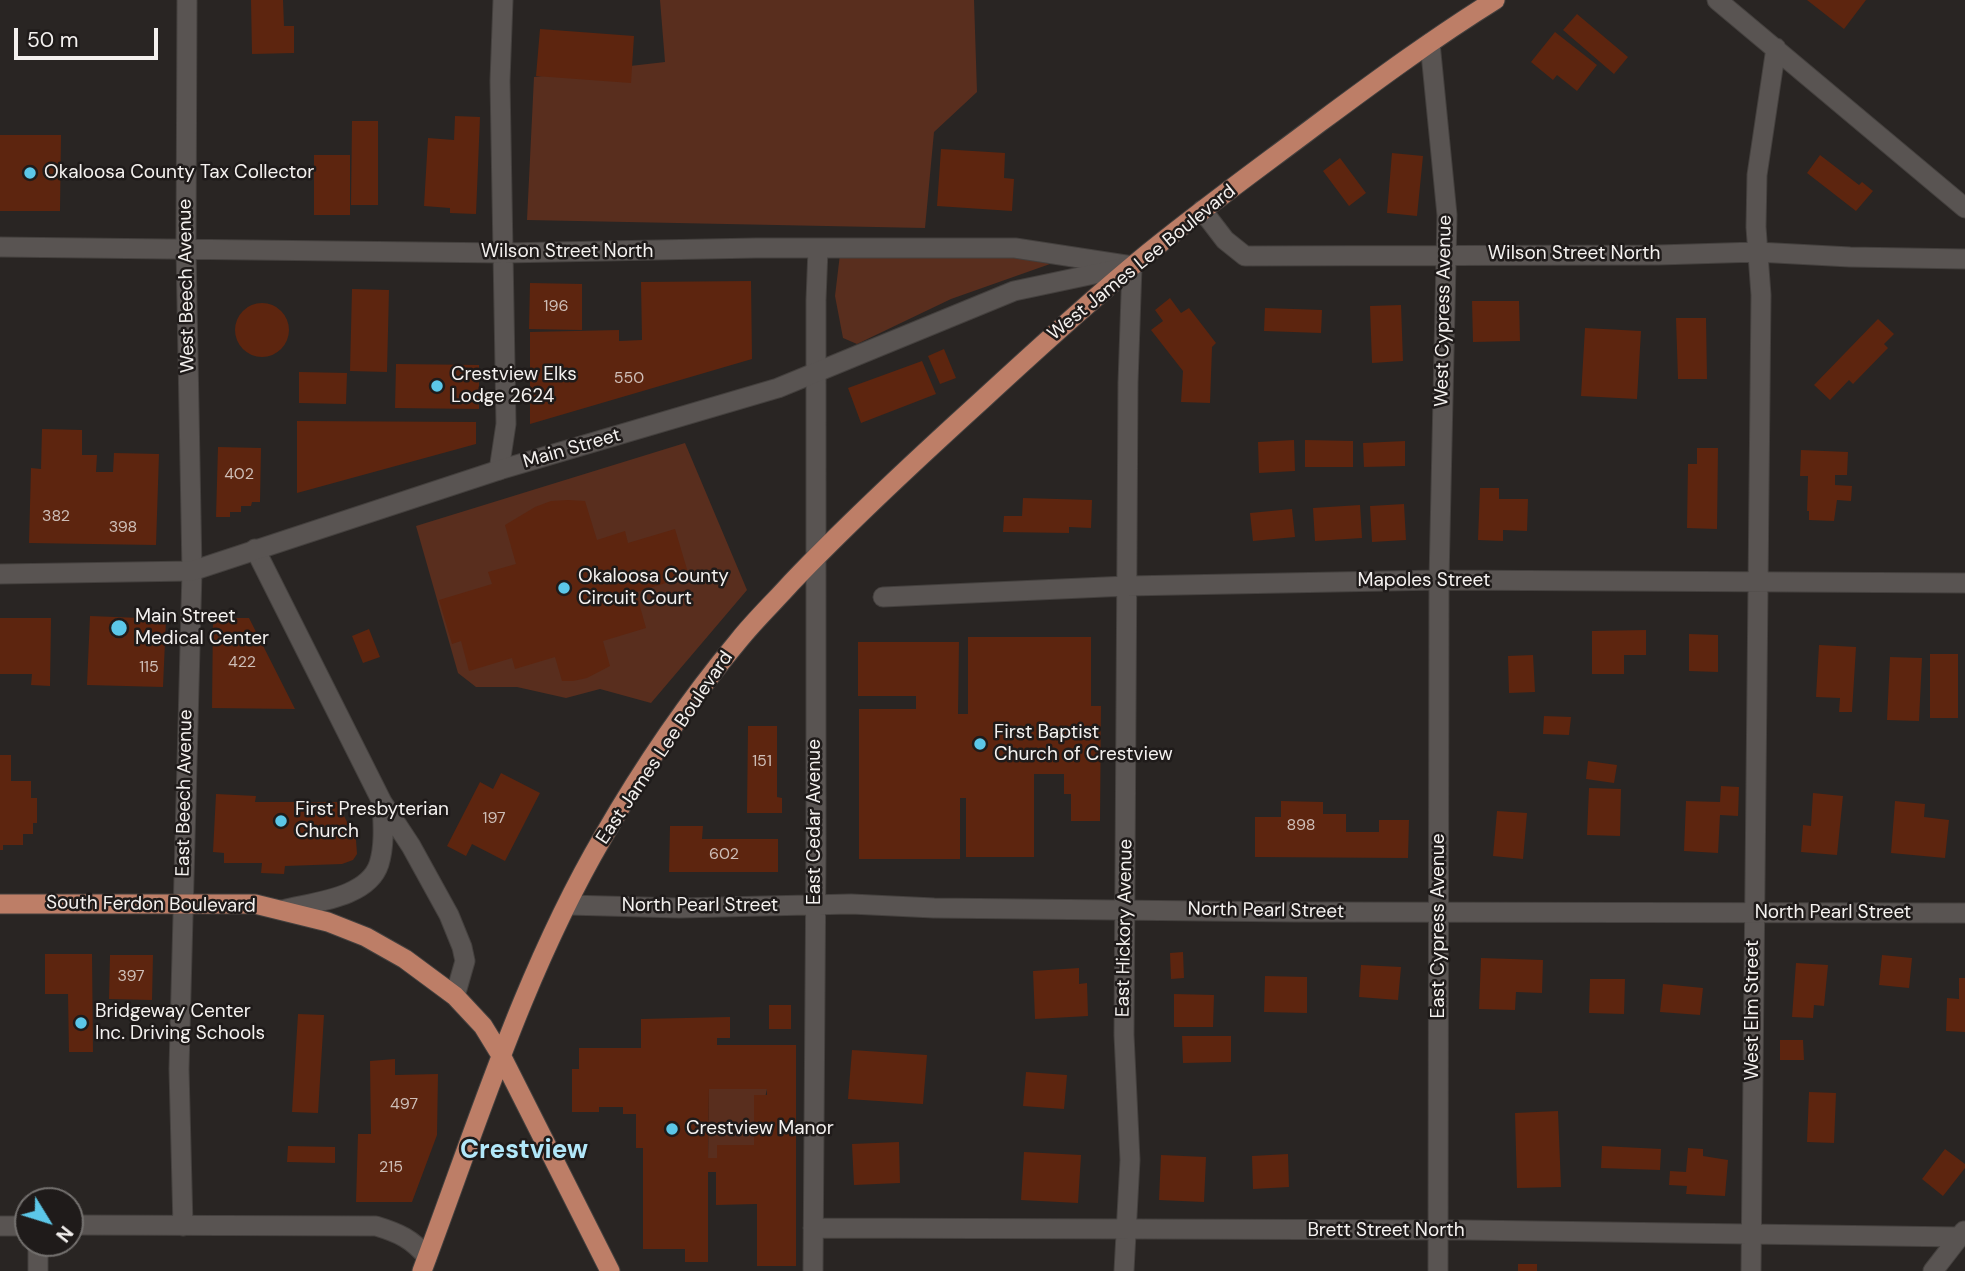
<!DOCTYPE html>
<style>
body{margin:0}
#map{position:relative;width:1965px;height:1271px;overflow:hidden;background:#292523;font-family:"DM Sans",sans-serif}
canvas{display:block}
.north{position:absolute;left:14px;top:1187px;width:70px;height:70px;box-sizing:border-box;background:#1f1b1a;border:2px solid #74716f;border-radius:50%;rotate:128deg;font-size:19px;font-weight:700;line-height:28px;text-align:center;color:#f4f1ef}
.north::after{content:'';display:block;margin:auto;width:24px;height:32px;background:#5cc7e8;clip-path:polygon(50% 0,100% 100%,50% 72%,0 100%)}
.scale{position:absolute;left:14px;top:28px;width:144px;height:32px;box-sizing:border-box;border:4px solid #f4f1ef;border-top:0;padding-left:9px;font-size:21px;line-height:24px;white-space:nowrap;color:#f4f1ef;-webkit-text-stroke:5px #1f1b1a;paint-order:stroke}
</style>
<div id="map">
<canvas width="1965" height="1271"></canvas>
<div class="north">N</div>
<div class="scale">50 m</div>
</div>
<script>
const ctx = document.querySelector('canvas').getContext('2d');
ctx.lineJoin = 'round';
function fill(path, color) { ctx.fillStyle = color; ctx.fill(path, 'evenodd'); }
function trace(path, color, width, dash) { ctx.strokeStyle = color; ctx.lineWidth = width; ctx.lineCap = dash ? 'butt' : 'round'; ctx.setLineDash(dash || []); ctx.stroke(path); }
function drawText(font, color, halo, rows, align = 'center') {
  ctx.font = font + ' "DM Sans",sans-serif'; ctx.lineWidth = 5; ctx.setLineDash([]); ctx.textBaseline = 'middle'; ctx.strokeStyle = halo; ctx.fillStyle = color; for (const [text, x, y, turn = 0] of rows) {
    ctx.save(); ctx.translate(x, y); ctx.rotate((+turn || 0) * Math.PI / 180); ctx.textAlign = isNaN(turn) ? turn : align; if (halo) ctx.strokeText(text, 0, 0); ctx.fillText(text, 0, 0); ctx.restore();
  }
}
fill(new Path2D(`
 M660 0H974L977 92 934 132 925 228 527 220 534 77 665 62Z
 M1012 253 1050 264 951 299 857 344 843 338 835 296 840 254Z
 M685 443 747 590 651 703 600 689 566 698 517 687H476L458 673 416 526Z
 M709 1089H767L754 1145H717V1158H708Z`), '#592e1e');
fill(new Path2D(`
 M251 0H283L284 26H294V53L252 54Z
 M1807 0H1866L1844 29Z
 M1577 14 1628 57 1614 74 1563 30Z
 M540 29 634 36 631 83 536 76Z
 M1555 32 1597 65 1577 91 1557 75 1553 80 1531 62Z
 M455 116 480 117 476 214 450 213V208L424 206 428 138 454 140Z
 M352 121H378V205H351Z
 M0 135H61L60 211H0Z
 M941 149 1005 153 1004 178 1014 179 1012 211 937 206Z
 M1392 153 1423 156 1417 216 1387 213Z
 M314 155H350V215H314Z
 M1820 155 1859 185 1862 182 1873 191 1856 211 1807 173Z
 M1340 158 1366 193 1349 206 1323 171Z
 M751 281 752 359 530 424V332L619 330V341L642 340 641 282Z
 M530 283 582 284V330L529 329Z
 M352 289 389 290 387 372 350 371Z
 M1170 298 1181 313 1189 308 1216 343 1212 347 1210 403 1181 402 1183 371 1151 330 1163 321 1155 310Z
 M1472 301H1519L1520 341 1473 342Z
 M235 330a27 27 0 1 1 54 0a27 27 0 1 1-54 0Z
 M1401 305 1403 361 1372 363 1370 306Z
 M1265 308 1322 310 1321 333 1264 331Z
 M1676 318H1706L1707 379H1678Z
 M1878 319 1894 334 1884 344 1888 348 1853 384 1849 380 1830 400 1814 385Z
 M1585 328 1641 331 1637 399 1581 396Z
 M944 349 956 378 940 384 928 356Z
 M922 361 936 394 861 423 848 388Z
 M396 364 479 365V409L395 408Z
 M299 372 347 373 346 404 299 403Z
 M297 421 476 422V444L297 493Z
 M42 429 82 430V455H97L96 472H113L114 453 159 454 156 545 29 543 31 468 41 469Z
 M1294 440 1295 471 1259 473 1258 442Z
 M1305 440 1353 441V467H1305Z
 M1405 441V466L1364 467 1363 443Z
 M218 447 261 448 260 502H252L251 506H241V512H230V517H216Z
 M1697 448H1718L1717 529 1687 528 1688 464H1697Z
 M1801 450 1848 452 1847 475H1835V485L1852 486 1851 501 1837 500 1834 521 1809 520V511H1807L1808 476H1800Z
 M1480 488H1499V499H1528L1527 531 1503 530V541L1478 540Z
 M1023 498 1092 500 1091 528 1069 527V533L1003 532 1004 516H1022Z
 M568 500 585 501 597 540 625 531 628 543 675 529 689 576 636 592 646 628 603 641 610 666 587 678 573 681H562L555 657 515 669 512 658 469 671 461 641 452 644 439 600 492 584 488 572 516 564 505 525 535 507 551 501Z
 M1404 504 1406 540 1372 542 1370 506Z
 M1360 505 1362 538 1315 541 1313 508Z
 M1292 509 1295 537 1253 541 1250 513Z
 M90 616 166 619 163 687 87 685Z
 M0 618H51L50 686 31 685 32 674H0Z
 M213 618H249L295 709 212 708Z
 M369 629 380 657 363 663 352 636Z
 M1646 630V655H1624V674H1592V631Z
 M1689 634 1718 635V672L1689 671Z
 M968 637H1091V706H1101L1100 821H1071V794H1064V774H1034V857H966V798H960V859H859V709H916V696H858V642H959L958 714H968Z
 M1819 645 1856 647 1852 712H1839L1840 698 1816 697Z
 M1930 654H1958V718H1930Z
 M1533 655 1535 692 1509 693 1508 656Z
 M1890 657 1922 658 1919 721 1887 720Z
 M1544 716 1571 717 1569 735 1543 734Z
 M748 726H777V797L782 798V813H747Z
 M0 755H11V781H31V798H37V823H33V834H23V845H3V850H0Z
 M1588 761 1617 765 1614 783 1586 779Z
 M501 773 540 793 505 861 472 844 466 856 447 846 480 782 493 789Z
 M1721 786 1739 787 1738 816 1720 815 1718 853 1684 851 1686 801 1720 802Z
 M1589 788 1621 789 1620 836 1587 835Z
 M1813 793 1843 796 1837 855 1801 852 1803 825 1811 826Z
 M216 794 256 796 255 802H337L356 840 357 854 353 860 342 864 285 866 284 874 261 873 262 863H224V853L213 852Z
 M1281 801 1323 802V814H1346V832H1379V820H1409L1408 858 1255 857V817H1281Z
 M1895 801 1925 804 1924 817 1949 820 1945 858 1891 853Z
 M1497 811 1527 813 1523 859 1493 856Z
 M670 826H703L702 839H778V872H669Z
 M1183 952 1184 978 1171 979 1170 953Z
 M45 954H92L93 1052H69L68 994H45Z
 M110 955H153L152 1000 109 999Z
 M1882 955 1912 958 1909 988 1879 985Z
 M1481 958 1543 960 1542 993 1516 992 1515 1010 1479 1009Z
 M1796 963 1828 965 1824 1006 1814 1005 1813 1018 1792 1017Z
 M1361 965 1401 967 1398 1000 1359 997Z
 M1079 968V984L1087 983 1088 1016 1035 1019 1033 971Z
 M1265 976 1307 977V1013L1264 1012Z
 M1959 978H1965V1032L1946 1031 1947 998 1959 999Z
 M1590 979H1625L1624 1014 1589 1013Z
 M1663 984 1703 988 1700 1015 1660 1012Z
 M1174 994 1214 995 1213 1027H1174Z
 M769 1005H791V1029H769Z
 M298 1014 324 1015 318 1113 292 1112Z
 M730 1017V1038H717V1045H796V1266H757V1204L716 1205V1172H708V1262H685V1249H643V1148H636V1114H623V1107H599V1112H572V1069H579V1048H641V1019ZM709 1089H767V1095H754V1145H717V1158H708Z
 M1182 1036H1231V1062L1183 1063Z
 M1780 1040H1803L1804 1060H1780Z
 M852 1050 927 1055 923 1104 848 1099Z
 M395 1059V1075L438 1074 437 1135 412 1202H356L358 1134H371L370 1061Z
 M1026 1072 1067 1075 1064 1109 1023 1106Z
 M1809 1092 1836 1093 1834 1143 1807 1142Z
 M1558 1111 1561 1187 1517 1188 1515 1113Z
 M899 1142 900 1183 854 1185 852 1144Z
 M288 1146 335 1147V1163L287 1162Z
 M1602 1146 1661 1149 1660 1170 1601 1168Z
 M1688 1148 1703 1149V1156L1728 1160 1725 1196 1686 1194 1687 1186 1669 1185 1670 1171 1686 1172Z
 M1945 1149 1965 1164V1168L1943 1196 1922 1179Z
 M1024 1152 1081 1155 1078 1203 1021 1200Z
 M1288 1154 1289 1187 1253 1189 1252 1156Z
 M1161 1155 1206 1157 1204 1202 1159 1200Z
 M1518 1264H1537V1271H1518Z`), '#5d250f');
const minor = new Path2D(`
 M1717 0 1965 208
 M1430 43 1447 215 1439 580 1438 1271
 M1202 210 1225 240 1245 256 1658 255 1757 252 1850 257 1965 259
 M0 247 504 253 756 248H1015L1132 266 1128 383 1124 1035 1130 1160 1124 1271
 M499 470 506 424 500 81 503 0
 M255 549 382 802 411 846 449 915 462 947 465 961 455 996
 M883 597 1127 586 1439 580 1965 583
 M568 905 679 908 851 904 934 908 1294 912 1965 913
 M283 910C313 902 368 898 379 864 385 845 383 822 382 803
 M70 1225 376 1226C399 1233 412 1239 427 1257
 M0 1226H28
 M183 1226 179 1069 192 571 186 248 187 0
 M813 1228 1466 1230 1959 1237
 M38 1271V1243
 M813 1271 816 852V300L818 249
 M1751 1271 1761 295 1756 227 1757 175 1776 48
 M1933 1271 1964 1231`);
const tertiary = new Path2D(`
 M0 574 192 571 499 470 778 388 1014 291 1132 266`);
const primary = new Path2D(`
 M0 904H255L328 922 366 937 405 959 455 996 483 1026 502 1057 610 1271
 M422 1271C477 1125 524 972 603 837 642 769 689 700 739 640 755 620 774 602 791 583 852 519 917 459 982 400 1033 353 1083 307 1136 263 1195 214 1258 169 1319 123 1377 80 1434 38 1495 0`);
trace(minor, '#44403e', 21);
trace(tertiary, '#44403e', 21);
trace(primary, '#44403e', 21);
trace(minor, '#595452', 19);
trace(tertiary, '#595452', 19);
trace(primary, '#bd7e67', 19);
for (const [x, y, r, color] of [
 [30,173,7,"#5cc7e8"],
 [437,386,7,"#5cc7e8"],
 [564,588,7,"#5cc7e8"],
 [119,628,9,"#5cc7e8"],
 [980,744,7,"#5cc7e8"],
 [281,821,7,"#5cc7e8"],
 [81,1023,7,"#5cc7e8"],
 [672,1129,7,"#5cc7e8"]
]) { const dot = new Path2D(); dot.arc(x, y, r, 0, 2 * Math.PI); ctx.fillStyle = color; ctx.fill(dot); trace(dot, '#1f1b1a', 2.5); }
drawText('16px', '#cebeb7', null, [
 ["196",556,307],
 ["550",629,379],
 ["402",239,475],
 ["382",56,517],
 ["398",123,528],
 ["422",242,663],
 ["115",149,668],
 ["151",762,762],
 ["197",494,819],
 ["898",1301,826],
 ["602",724,855],
 ["397",131,977],
 ["497",404,1105],
 ["215",391,1168]
]);
drawText('19px', '#f4f1ef', '#1f1b1a', [
 ["Okaloosa County Tax Collector",44,173],
 ["Crestview Elks",451,375],
 ["Lodge 2624",451,397],
 ["Okaloosa County",578,577],
 ["Circuit Court",578,599],
 ["Main Street",135,617],
 ["Medical Center",135,639],
 ["First Baptist",994,733],
 ["Church of Crestview",994,755],
 ["First Presbyterian",295,810],
 ["Church",295,832],
 ["Bridgeway Center",95,1012],
 ["Inc. Driving Schools",95,1034],
 ["Crestview Manor",686,1129]
], 'left');
drawText('19px', '#f4f1ef', '#1f1b1a', [
 ["Wilson Street North",567,252],
 ["Wilson Street North",1574,254],
 ["West James Lee Boulevard",1142,263,-39],
 ["West Beech Avenue",187,286,-91],
 ["West Cypress Avenue",1444,311,-89],
 ["Main Street",572,449,-16],
 ["Mapoles Street",1424,581],
 ["East James Lee Boulevard",665,748,-56],
 ["East Beech Avenue",185,793,-89],
 ["East Cedar Avenue",815,822,-90],
 ["South Ferdon Boulevard",151,905,1],
 ["North Pearl Street",700,906],
 ["North Pearl Street",1266,911,1],
 ["North Pearl Street",1833,913],
 ["East Cypress Avenue",1439,926,-90],
 ["East Hickory Avenue",1125,928,-89],
 ["West Elm Street",1753,1010,-90],
 ["Brett Street North",1386,1231]
]);
drawText('bold 26px', '#b1e7f9', '#1f1b1a', [
 ["Crestview",524,1151]
]);
</script>
